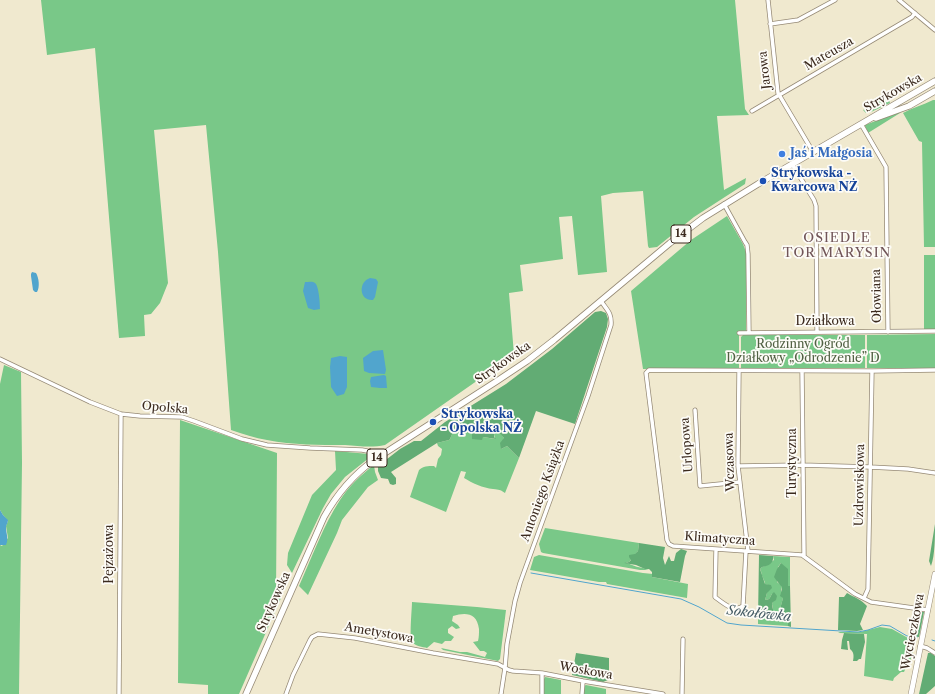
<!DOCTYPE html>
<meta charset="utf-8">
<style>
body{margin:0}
canvas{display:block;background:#f0e9cf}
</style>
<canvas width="935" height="694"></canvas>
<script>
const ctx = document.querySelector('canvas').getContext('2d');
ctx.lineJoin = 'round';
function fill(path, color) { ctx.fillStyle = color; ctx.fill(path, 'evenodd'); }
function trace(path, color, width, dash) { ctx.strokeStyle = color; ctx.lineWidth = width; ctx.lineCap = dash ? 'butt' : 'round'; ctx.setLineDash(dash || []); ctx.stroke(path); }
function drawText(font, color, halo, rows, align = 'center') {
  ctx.font = font + ' "Libre Caslon Text",serif'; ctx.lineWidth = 3.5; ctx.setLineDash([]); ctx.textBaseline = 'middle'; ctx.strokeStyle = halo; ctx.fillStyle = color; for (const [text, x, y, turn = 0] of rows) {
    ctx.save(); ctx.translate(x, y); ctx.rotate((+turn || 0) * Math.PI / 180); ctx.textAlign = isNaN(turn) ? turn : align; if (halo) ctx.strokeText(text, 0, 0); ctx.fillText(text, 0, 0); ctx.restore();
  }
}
fill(new Path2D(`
 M41 0H735L745 109 749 115 717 116 724 190 746 178 745 184 694 217 657 247 649 248 648 246 643 191 613 193 601 196 607 272 578 275 572 216 559 217 563 259 520 265 523 291 509 293 514 355 385 445C372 448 359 446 345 445 319 445 293 445 267 440 255 438 243 434 231 430L218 252 206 125 154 130 168 283 160 303 151 314 144 315 145 336 119 338 95 48 47 55Z
 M883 99 889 100 890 103 871 112 870 111 866 113 863 110Z
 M933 100H935V247H924L922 142 919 141 903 113C912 108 923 105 933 100Z
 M899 112 900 113 868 133 865 126V125Z
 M727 216 743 244 746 252V331H739V368L643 369 631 291 691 240Z
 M924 255H935V329H924Z
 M935 334V368H867V335Z
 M743 335H865V368H741V337Z
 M4 365 21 372 22 463 19 694H0V545L2 546 8 538 6 526 8 521 3 515 0 510V384Z
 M180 420 277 453 276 597 281 598 239 694H208V685L178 683Z
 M464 424 472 433V439H476L483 437 495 439 494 434 497 429 504 438 501 449 507 446 519 458 505 493C499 489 500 490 493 489 483 488 472 483 464 478L466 472 461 471 446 512 410 497 419 470C423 466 428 466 434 466L436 468 438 459 441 455 442 449 438 446 437 443 449 440 450 439 453 432Z
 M335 451 369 454V458L345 477 331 494 323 508 292 573 287 565 288 553 312 495 336 470Z
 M374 465 375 472 378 480 368 487 342 520 337 533 308 595 299 586C312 557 323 526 340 500 349 486 361 475 374 465Z
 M545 528 639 543 638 551 629 562H626C629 565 644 569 649 569L645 570H640L543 553 541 552 539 544Z
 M539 555 643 573 653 574 652 577 688 584 687 598 607 584 606 582H599L530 570 534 557Z
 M773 556 790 557V586H788L781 563 778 567 777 582 781 585 782 587 781 590 783 598 779 613 784 615 785 612 788 613V626L758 624V619L763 616 764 613 770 617 773 616V608L772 604 773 602 772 594C770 597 770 600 765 600L767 593 768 585 765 584C765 581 764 581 763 578 761 575 762 572 760 569L762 567 765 566 774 560Z
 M412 602 477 607 506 610 500 659 498 661 443 650 441 648 460 652H467L485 657 487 653 484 651H480L473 642 478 641C479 637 479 633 479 629 477 613 466 612 453 616L452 621 458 625 460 628 456 629 452 626 448 629V633L454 637 451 641H445L442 644 434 642 427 648C423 647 415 646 412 642 409 638 412 609 412 602Z
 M880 627 892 629 908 638 916 639 910 662 908 663 904 672H901L894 678 893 681 864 676 867 634 840 633 838 632H860Z
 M545 677 561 680V694H543C543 688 542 682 545 677Z
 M586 685 606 689V694H583L584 686Z`), '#79c888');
fill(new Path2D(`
 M601 311 606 313 608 319 607 327 575 424 536 411 519 458 507 446 501 449 500 443 504 438 497 430 494 434V437L496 439 483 437 482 440 472 439V433L464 424 453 432 450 439 449 440 437 443 391 472 396 478V484L393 485 390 484 388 479 381 478 378 471V466L400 449 414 441H421L445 422 506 384 552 349 595 312Z
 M935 524C935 536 935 556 931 566L929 561Z
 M639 543 665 547 663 558 665 565 669 556 671 561H674L676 553 681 549 687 551 685 556 680 582 652 577V572L649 569H645L636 565 624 563 629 562 631 560 629 557V555L635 554 638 551Z
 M759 555 773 556C774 563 769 566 762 567L760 569 765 584 771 585 772 588 767 593 765 600C770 600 770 597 772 594L774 592 777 596 776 600 773 602 772 604 775 621 772 619 770 617 766 619 764 613 763 616 758 619Z
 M781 563 788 569V586H790L791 627 788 626V613L785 612 784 613V615L785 617 784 620H782L779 613 783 598 780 596C781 594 782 588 782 587 781 586 776 580 774 577L777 569Z
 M847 593C854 597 862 600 867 606L860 624 863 630 857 631 838 630 839 597H844Z
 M920 612H924L919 637 910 636 913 624 917 623Z
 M844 633 864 634 865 642 861 659H859L857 661H853C854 656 854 652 850 649L849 641H847L848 650 841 649 842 640Z
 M576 653 609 658V678L608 680 603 682 572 675Z
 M928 653H931L935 656V686L926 694H919Z`), '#62ac74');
fill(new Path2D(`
 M32 272 36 273C39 278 40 287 37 292H35L33 290 31 276V274Z
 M370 278 376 279 378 282 375 297 373 300C359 301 358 282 370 278Z
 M305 282C308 282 313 281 315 283 319 286 320 304 320 309L314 310 308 308 303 291Z
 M383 350 386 370 385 374 369 373 364 371 363 358 373 351Z
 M340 356 347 357V387L344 394 337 396 331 387 330 367 331 358Z
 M384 375 386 376 387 388H380L371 387 370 381 371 377Z
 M0 510 3 515 8 520C8 523 6 525 6 527 6 534 9 538 6 545H0Z`), '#51a5cd');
trace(new Path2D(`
 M531 573 681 599 699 607 727 623 741 625 858 632 868 630 882 625 890 626 907 636 917 637
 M932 640 935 641`), '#51a5cd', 1);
const street = new Path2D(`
 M768 0 778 93 813 152
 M899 0 935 30
 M770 24 798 20 835 0
 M752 111 912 17 915 13
 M861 124 886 167 888 332
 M792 164 814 200 816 206 817 332
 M724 204 745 242 747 245 748 254 749 333
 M739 333 935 331
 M0 359 90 402 121 414 140 416 182 417 194 421 242 439 267 445 310 448 362 450 383 454
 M739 371 738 466 748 551
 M802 371 804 555
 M695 410 700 486 740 482
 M738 466 802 465 870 467 908 469 935 473
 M716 549 715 597C723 603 734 613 743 606L746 551
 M864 598 868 589 872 371
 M928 610 871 602 855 594 802 555 673 546 669 544 667 540 646 373 649 370 872 371 935 370
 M920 646 927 648 935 653
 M119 694 121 414
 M286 694 293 675 310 640 312 637 318 634 355 638 433 653 498 664 509 670 513 671 542 673 583 681 663 694
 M501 694 505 668 507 644 515 601 520 583 588 396 611 325C612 313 607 310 601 301
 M542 694V673
 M582 694 583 681
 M682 694 683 639`);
const secondary = new Path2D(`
 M911 694 935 574`);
const primary = new Path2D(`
 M876 118 909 106 935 91
 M246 694 324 517C337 494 353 475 374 460L497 381 527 361 554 340 670 243 703 218 758 184 935 81`);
trace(street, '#968a76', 5);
trace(secondary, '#968a76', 6);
trace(primary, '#968a76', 7);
trace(street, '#fff', 3.5);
trace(secondary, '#fff', 5);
trace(primary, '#fff', 5.5);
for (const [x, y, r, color] of [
 [782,154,4,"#3f7fe0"],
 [763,181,4,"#1a4fb4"],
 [433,422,4,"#1a4fb4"]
]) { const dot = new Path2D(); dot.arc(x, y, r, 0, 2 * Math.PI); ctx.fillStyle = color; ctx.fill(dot); trace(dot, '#fdfcf7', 1.5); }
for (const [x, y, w] of [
 [681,234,20],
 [377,458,20]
]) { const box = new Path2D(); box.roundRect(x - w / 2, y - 9, w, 18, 3); ctx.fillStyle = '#fdfcf7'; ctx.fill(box); trace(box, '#3b2a1e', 1); }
drawText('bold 11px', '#3b2a1e', null, [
 ["14",681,234],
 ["14",377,458]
]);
drawText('12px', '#3b2a1e', '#fdfcf7', [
 ["Mateusza",829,54,-30],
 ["Jarowa",765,70,-96],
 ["Strykowska",893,93,-30],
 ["Ołowiana",877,296,-91],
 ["Działkowa",825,322],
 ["Strykowska",503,363,-35],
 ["Opolska",165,408,5],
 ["Urlopowa",687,445,-94],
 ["Wczasowa",730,462,-92],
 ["Turystyczna",793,463,-90],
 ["Uzdrowiskowa",860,485,-89],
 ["Antoniego Książka",543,491,-70],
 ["Klimatyczna",720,539,4],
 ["Pejzażowa",110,554,-90],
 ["Strykowska",274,602,-66],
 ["Wycieczkowa",913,632,-79],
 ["Ametystowa",379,633,10],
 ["Woskowa",586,671,10]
]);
drawText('bold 12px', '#366cbe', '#fdfcf7', [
 ["Jaś i Małgosia",790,154]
], 'left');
drawText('bold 12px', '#164399', '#fdfcf7', [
 ["Strykowska -",771,174],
 ["Kwarcowa NŻ",771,188],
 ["Strykowska",441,415],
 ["- Opolska NŻ",441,429]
], 'left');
drawText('12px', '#516143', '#fdfcf7', [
 ["Rodzinny Ogród",803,345],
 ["Działkowy „Odrodzenie” D",803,359]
]);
ctx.letterSpacing = '1px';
drawText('13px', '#715558', '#fdfcf7', [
 ["OSIEDLE",837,238],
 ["TOR MARYSIN",837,253]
]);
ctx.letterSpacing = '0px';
drawText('italic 13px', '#445b64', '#fdfcf7', [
 ["Sokołówka",759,614,6]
]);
</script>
